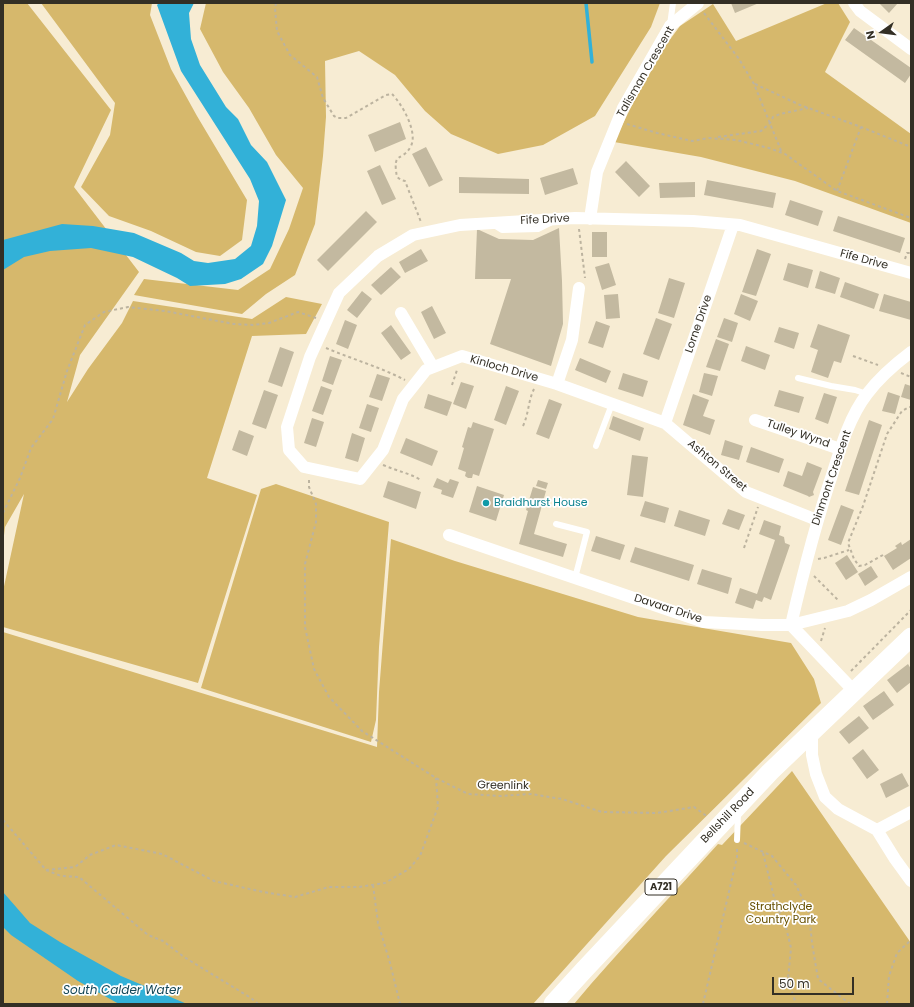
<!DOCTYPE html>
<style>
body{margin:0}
#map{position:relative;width:914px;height:1007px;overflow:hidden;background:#f7ecd3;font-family:Poppins,sans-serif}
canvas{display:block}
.frame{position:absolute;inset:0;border:4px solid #332f25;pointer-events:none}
.north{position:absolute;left:862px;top:12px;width:40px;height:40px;-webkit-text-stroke:3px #fff;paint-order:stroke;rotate:256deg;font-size:11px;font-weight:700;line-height:16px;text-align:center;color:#332f25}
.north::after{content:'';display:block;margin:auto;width:14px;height:18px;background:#332f25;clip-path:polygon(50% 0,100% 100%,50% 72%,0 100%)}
.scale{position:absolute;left:772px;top:977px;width:82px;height:18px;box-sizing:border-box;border:2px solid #332f25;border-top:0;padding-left:5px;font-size:12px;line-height:14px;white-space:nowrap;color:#332f25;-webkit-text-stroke:3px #fff;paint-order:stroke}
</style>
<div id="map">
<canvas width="914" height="1007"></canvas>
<div class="frame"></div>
<div class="north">N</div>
<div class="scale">50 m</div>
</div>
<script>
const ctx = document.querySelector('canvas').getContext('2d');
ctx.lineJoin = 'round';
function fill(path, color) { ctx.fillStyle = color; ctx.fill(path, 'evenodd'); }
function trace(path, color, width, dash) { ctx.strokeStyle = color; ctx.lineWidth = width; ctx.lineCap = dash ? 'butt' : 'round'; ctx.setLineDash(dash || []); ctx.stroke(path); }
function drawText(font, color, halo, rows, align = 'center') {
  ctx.font = font + ' Poppins,sans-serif'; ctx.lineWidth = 3.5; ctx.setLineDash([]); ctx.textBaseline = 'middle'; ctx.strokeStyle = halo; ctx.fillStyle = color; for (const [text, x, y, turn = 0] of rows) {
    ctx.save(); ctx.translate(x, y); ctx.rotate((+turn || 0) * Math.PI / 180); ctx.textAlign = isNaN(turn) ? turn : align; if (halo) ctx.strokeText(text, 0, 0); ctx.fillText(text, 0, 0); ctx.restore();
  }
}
fill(new Path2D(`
 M3 3H27L111 110 74 187 139 272 80 355 67 402 88 369 122 323 133 301 252 319 286 297 322 304 306 334 252 336 207 478 257 495 198 683 3 627V591L24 494 5 527 3 544Z
 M41 3H152L150 15 171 69 197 116 247 200 242 240 220 256 196 252 151 231 109 216 81 187 110 135 115 103Z
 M206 3H660L651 27 595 116 543 145 498 154 451 134 425 111 395 75 359 51 325 61 326 117 323 156 315 224 295 275 266 294 242 314 134 295 144 279 238 290 270 269 289 229 303 188 276 155 249 108 223 72 200 29Z
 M827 3H838L850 22 825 72 911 134V223L795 181 701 157 614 142 635 99 660 53 680 26 713 4 736 41Z
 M276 484 389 522 379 647 376 720 371 742 201 688 261 489Z
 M391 539 455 561 638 617 791 643 814 679 821 703 666 856 533 1004H3V632L377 747 379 692Z
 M792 771 911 943V1004H574C620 949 670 898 718 844L722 845Z`), '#d6b86c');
fill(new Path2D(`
 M159 3H194L189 13 191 39 200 65 226 107 238 119 251 145 267 162 286 200 272 246 263 264 241 279 225 284 190 286 177 278 133 257 91 248 50 251 24 257 3 270V240L62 224 93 226 134 233 181 253 194 261 208 263 235 259 251 246 257 226 259 201 250 179 181 71 157 5Z
 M3 892 30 923 60 942 121 976 187 1004H119L78 981 11 935 3 927Z`), '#32b1d8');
trace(new Path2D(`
 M586 3 592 62`), '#32b1d8', 3.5);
fill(new Path2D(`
 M731 3H759L735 13Z
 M879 3H898L889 13Z
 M854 28 911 68V74L905 83 845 40Z
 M400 122 406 139 375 152 368 135Z
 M426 147 443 180 429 187 412 154Z
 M626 161 650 186 639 197 615 172Z
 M380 165 396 199 382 205 367 171Z
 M573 168 578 184 545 195 540 178Z
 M459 177 529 179V194L459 193Z
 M707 180 776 193 773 208 704 195Z
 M695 182V197L660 198 659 183Z
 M790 200 823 211 818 226 785 215Z
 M366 211 377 222 328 271 317 260Z
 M838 216 905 238 900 253 833 231Z
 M559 228 562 281 563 324 551 366 490 344 511 279H475L477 229 499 239 533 240Z
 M592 232H607V257H592Z
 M421 249 428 261 405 273 399 262Z
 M757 249 771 254 756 296 742 292Z
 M609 263 616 285 602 290 595 267Z
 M788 263 813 270 808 288 783 280Z
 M391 267 401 277 381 295 371 285Z
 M820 271 840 278 835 294 815 288Z
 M669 278 685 283 674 318 658 313Z
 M845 282 879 294 874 309 840 297Z
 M362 291 372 299 357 318 347 310Z
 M618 294 620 318 606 319 604 295Z
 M741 294 758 301 750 321 734 314Z
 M884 294 911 302V320L879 311Z
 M432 306 446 333 434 339 421 312Z
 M656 318 672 324 659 360 643 354Z
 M724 318 738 323 732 342 717 337Z
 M345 320 357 325 348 349 336 344Z
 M596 321 610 326 603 348 588 343Z
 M818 324 850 335 841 363 834 361 828 378 811 372 818 350 810 347Z
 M391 325 411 353 401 360 381 333Z
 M779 327 799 333 794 349 774 342Z
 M716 339 729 344 720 371 706 367Z
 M746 346 770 355 765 370 741 361Z
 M280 347 294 352 282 387 268 382Z
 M330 356 342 360 333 385 322 381Z
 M580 358 611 371 606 383 575 370Z
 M623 373 648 381 643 397 618 389Z
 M704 373 718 376 712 396 699 392Z
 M377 374 390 378 382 401 369 397Z
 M461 382 474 386 466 409 453 404Z
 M905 384 911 386V400L901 397Z
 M321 386 332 390 323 415 312 411Z
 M506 386 519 391 506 425 494 420Z
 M264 390 278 395 266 429 252 424Z
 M779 390 804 397 799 413 774 406Z
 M888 392 900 396 895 414 882 411Z
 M824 393 837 397 828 424 815 419Z
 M428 394 452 402 447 416 424 408Z
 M693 394 709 400 703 416 715 420 710 435 683 425Z
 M549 399 562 404 549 439 536 434Z
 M367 404 379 408 371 432 359 428Z
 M613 416 644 428 640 441 609 429Z
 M312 418 324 422 316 447 304 443Z
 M869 420 882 425 859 495 845 491Z
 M473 422 494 429 479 476 473 474 472 478H468L465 476 466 472 458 469 464 448 462 447 468 427 471 428Z
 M239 430 254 436 247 456 232 450Z
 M352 433 365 438 358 462 345 458Z
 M406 438 438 451 432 466 400 453Z
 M725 440 743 446 739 460 721 455Z
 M751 447 784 459 779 473 746 462Z
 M632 455 648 457 643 497 627 495Z
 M807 462 822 468 813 492 814 495 809 497 808 496 783 486 788 471 802 476Z
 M437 478 448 483 450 479 459 482 453 498 441 494 442 490 433 487Z
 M538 480 548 483 546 489 536 486Z
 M388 481 421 492 416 509 383 497Z
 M477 486 504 495 496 521 469 512Z
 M533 487 546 491 534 534 567 544 563 557 519 544 528 511 526 510Z
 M645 501 669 508 665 523 640 516Z
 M841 505 854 510 841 545 828 540Z
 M728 509 745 515 739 530 722 524Z
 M679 510 710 520 705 536 674 526Z
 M764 520 781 526 779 535 784 537 785 543 790 545 771 600 764 597 762 602 756 600 753 609 735 603 740 588 757 594 775 540 759 534Z
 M596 536 625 545 620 560 591 551Z
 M911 539V558L893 570 884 556 897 548 895 546 901 542 902 545Z
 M635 547 694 565 689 581 630 562Z
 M847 555 858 572 846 580 835 563Z
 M871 566 878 577 865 586 858 574Z
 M702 569 732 578 728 594 697 584Z
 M908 664 911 669V682L897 693 887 680Z
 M884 691 894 705 873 720 863 706Z
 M859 716 869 728 849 744 839 732Z
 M863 749 879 770 867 779 852 758Z
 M902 773 909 786 886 798 880 784Z`), '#c3b9a0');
trace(new Path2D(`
 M276 3 275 8 277 31 290 55 317 77 323 98 334 116 338 118H346L386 95 392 94C402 104 418 132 411 146 402 163 392 150 397 177L401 180 405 181 421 222
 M704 13 739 59 754 84 782 153
 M755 84 800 105 861 127 911 147
 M627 124 657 133 692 141 709 138 736 140 769 148 785 154 837 191 911 218
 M718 137 761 131 770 123 773 117 780 114 808 108
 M837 191 861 127
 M579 229 585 278
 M905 259 907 253H911V252
 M326 348C352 359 380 367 405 380
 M853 356 878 365
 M901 373 911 377
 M452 385 457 370
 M523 426C529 413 528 401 534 389
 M383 465C397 471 409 473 421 480
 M309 480V487L316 504V522L305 564V627L314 669 329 697 362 731 436 778 468 794 500 796 531 794 562 799 602 812 657 813 694 807 708 817
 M3 513 20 478 31 448 53 419 67 371 85 325 104 312 128 307 165 311 234 324 253 325 269 323 298 312 316 318
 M744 548 758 507
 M883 555 865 565 859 566 854 559 848 543 863 506 887 434 902 411 909 407H911
 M818 559 824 558 849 550
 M814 576 839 601
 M821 641 825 628
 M851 671 911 610
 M3 820 46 870 61 876 79 877 148 935 163 941 184 957 251 998 258 1004
 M744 843 772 856 796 885 809 913 812 943 818 979 850 1004
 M763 853 776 905 785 923 791 948 788 979 796 1004
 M46 870 75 867 90 855 116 845 162 854 214 881 263 892 295 897 329 887H359L385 883 409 869 420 856 438 807 436 778
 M373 885 378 923 390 963 400 1004
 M703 1004 737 857V847
 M887 1004 889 976 897 953 911 940`), '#bcb39f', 2, [3, 3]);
trace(new Path2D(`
 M670 25 673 3
 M494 225 502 230 538 229 550 223
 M798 378 831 386 855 390 867 394
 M596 446 612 404
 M556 524 587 532 575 578
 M737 840 738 813`), '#fff', 6);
trace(new Path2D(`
 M854 3 860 11 911 49
 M590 219 597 172 623 108 670 26 698 3
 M401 313 433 367
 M557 384 572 340 579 288
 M755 420 840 449
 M665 423 733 225
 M817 520 746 492 665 423 557 384 462 356 426 370 403 399 383 450 360 479 304 467 289 450 287 427 310 357 339 293 378 256 413 235 460 225 575 218 693 221 740 225 911 273
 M449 535 704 622 762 625H791L848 611 871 600 911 577
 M854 691 791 625C803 573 816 522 833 472 841 446 850 416 867 394 879 378 895 364 911 352
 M812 733V755L816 774 825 797 838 809 877 830 895 859 911 881
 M877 830 911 812`), '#fff', 12);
trace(new Path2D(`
 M553 1004 584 970 770 772 911 637`), '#fff', 19);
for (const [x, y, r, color] of [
 [486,503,4,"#0f9aa8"]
]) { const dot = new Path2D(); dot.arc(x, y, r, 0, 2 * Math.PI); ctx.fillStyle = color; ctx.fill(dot); trace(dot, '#fff', 1.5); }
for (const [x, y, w] of [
 [661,887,32]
]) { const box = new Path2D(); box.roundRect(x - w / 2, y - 8, w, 16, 3); ctx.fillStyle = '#fff'; ctx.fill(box); trace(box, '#332f25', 1); }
drawText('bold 10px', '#332f25', null, [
 ["A721",661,887]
]);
drawText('11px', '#332f25', '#fff', [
 ["Talisman Crescent",646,72,-60],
 ["Fife Drive",545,220,-3],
 ["Fife Drive",864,260,15],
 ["Lorne Drive",699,324,-71],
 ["Kinloch Drive",504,369,16],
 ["Tulley Wynd",798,434,19],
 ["Ashton Street",717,466,40],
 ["Dinmont Crescent",832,478,-71],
 ["Davaar Drive",668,609,18],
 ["Greenlink",503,786,1],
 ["Bellshill Road",728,816,-46]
]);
drawText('11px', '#0d838f', '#fff', [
 ["Braidhurst House",494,503]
], 'left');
drawText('11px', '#675001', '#fff', [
 ["Strathclyde",781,907],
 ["Country Park",781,920]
]);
drawText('italic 12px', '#154859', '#fff', [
 ["South Calder Water",122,991]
]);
</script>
